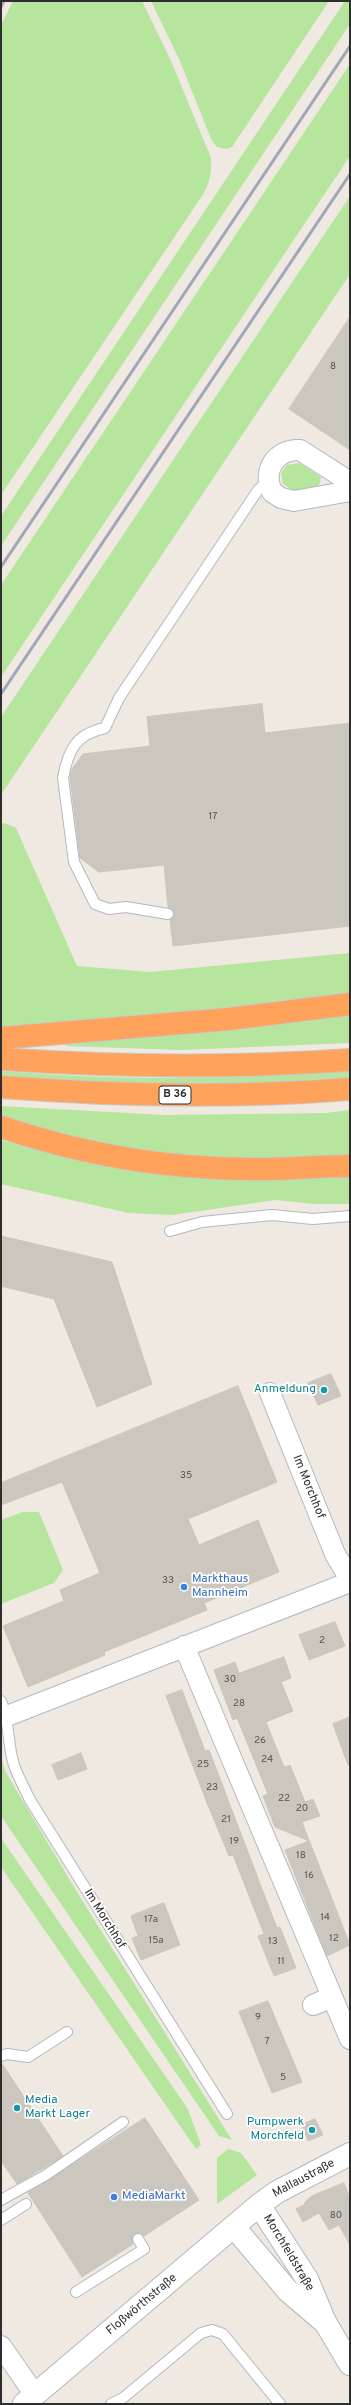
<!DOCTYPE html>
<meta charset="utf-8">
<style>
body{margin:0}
#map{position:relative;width:351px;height:2405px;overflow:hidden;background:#efe9e1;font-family:Overpass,sans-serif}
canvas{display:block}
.frame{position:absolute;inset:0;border:2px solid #2e2e2e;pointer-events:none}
</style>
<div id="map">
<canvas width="351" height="2405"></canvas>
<div class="frame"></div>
</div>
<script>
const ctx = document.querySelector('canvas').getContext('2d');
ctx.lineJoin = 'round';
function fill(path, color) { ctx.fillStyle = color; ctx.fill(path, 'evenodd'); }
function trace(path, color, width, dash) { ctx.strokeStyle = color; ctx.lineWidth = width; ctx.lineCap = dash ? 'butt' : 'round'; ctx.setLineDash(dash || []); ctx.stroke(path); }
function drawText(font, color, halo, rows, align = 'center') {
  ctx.font = font + ' Overpass,sans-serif'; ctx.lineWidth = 3.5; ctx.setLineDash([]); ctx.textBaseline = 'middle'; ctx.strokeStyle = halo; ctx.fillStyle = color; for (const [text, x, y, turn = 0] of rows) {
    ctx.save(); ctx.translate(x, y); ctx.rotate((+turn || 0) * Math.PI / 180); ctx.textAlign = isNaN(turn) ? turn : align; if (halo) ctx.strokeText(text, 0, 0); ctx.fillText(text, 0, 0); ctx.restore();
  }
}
fill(new Path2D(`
 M13 1H142L172 63 211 158C212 172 210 181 204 193L1 495V25Z
 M151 1H329L232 147 227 149 217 147 212 141 179 59Z
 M345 1H350V24L1 546V516Z
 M350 64V156L1 677V585Z
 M350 196V274L1 795V717Z
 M299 463 321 477 319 486 294 491 283 484 281 473 287 465Z
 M5 823 16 828 77 966 150 972 350 953V996L1 1029V824Z
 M350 1013V1043L180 1050 67 1046V1041Z
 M1 1071C117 1081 234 1079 350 1071V1079L207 1086 102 1084 1 1077Z
 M1 1106 163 1115 326 1113 350 1110V1156L286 1160 201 1158 106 1145 1 1119Z
 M1 1140C58 1157 117 1171 177 1176 234 1181 292 1178 350 1178V1204H315L275 1200 172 1215 129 1213 1 1184Z
 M23 1512H39L63 1570 54 1583 1 1604V1520Z
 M1 1756 5 1771 80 1897 232 2140 219 2136 1 1816Z
 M1 1838 188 2109 201 2145 196 2149 1 1867Z
 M228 2149 241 2153 257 2175 217 2204V2158Z`), '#b6e59e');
const building = new Path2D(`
 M350 317V450L289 409Z
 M262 704 265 733 350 723V926L173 946 170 920 173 918 174 912 168 907 164 865 99 872 80 858 70 776 72 769 83 754 150 746 147 717Z
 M1 1236 112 1262 152 1384 97 1407 54 1299 1 1286Z
 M331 1374 341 1396 318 1405 308 1383Z
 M238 1386 277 1482 188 1519 199 1545 258 1520 279 1572 204 1603 207 1610 104 1652 105 1655 28 1687 3 1626 64 1601 60 1590 100 1573 62 1482 1 1505V1483Z
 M335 1622 345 1646 309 1660 299 1635Z
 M284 1657 291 1678 281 1682 293 1711 266 1722 284 1767 290 1765 305 1802 313 1799 320 1816 302 1822 350 1945 327 1956 285 1850 309 1841 275 1827 263 1796 268 1794 237 1718 233 1720 214 1670 235 1662 239 1673Z
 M182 1690 205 1751 209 1750 277 1928 280 1927 296 1968 274 1976 258 1936 264 1934 233 1855 229 1856 207 1803 166 1696Z
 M350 1717V1765H348L333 1724Z
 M81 1753 87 1769 58 1780 52 1765Z
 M164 1903 180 1945 141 1960 132 1938 138 1936 131 1916Z
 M268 2001 302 2082 272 2093 239 2012Z
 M1 2062 63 2156 17 2184 1 2161Z
 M145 2118 199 2200 144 2236 141 2233 134 2234 132 2239 133 2244 82 2277 28 2193Z
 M315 2119 323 2135 308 2141 302 2125Z
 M344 2183 350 2198V2245L339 2225 329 2230 319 2213 303 2222 296 2209 304 2205 305 2202 312 2196Z`);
fill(building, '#cbc7bf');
trace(building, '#cbc5ba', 1);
const lane = new Path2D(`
 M168 914 126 907 109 909 95 904 74 862 63 778C68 750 76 734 105 728L119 698 258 490 268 481
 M170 1231 202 1222 272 1215 313 1219 350 1216
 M1 1701C10 1721 7 1744 14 1765 18 1777 25 1789 30 1800L227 2114
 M1 2056 7 2054 28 2057 67 2032
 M1 2200 46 2175 123 2122
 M1 2220 26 2204
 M76 2292 144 2249 138 2239
 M111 2404 123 2398 201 2333 212 2330 223 2334 280 2404`);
const street = new Path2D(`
 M350 482 300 450C276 449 262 470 272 492L281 498 294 501 350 491
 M270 1393 335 1554 350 1579
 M184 1646 350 2039
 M7 1716 350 1582
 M313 2005 332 1997
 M1 2346 35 2395`);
const secondary = new Path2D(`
 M259 2205 307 2279 325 2322 350 2364
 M234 2227 288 2291 322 2320
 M24 2404 259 2205 277 2192 350 2154`);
const highway = new Path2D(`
 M1 1038 229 1019 350 1004
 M1 1059C118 1067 233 1068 350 1060
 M1 1087C117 1096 234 1098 350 1089
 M1 1127C84 1155 174 1170 262 1169 291 1169 321 1166 350 1166`);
trace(lane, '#b4b7c1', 12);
trace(street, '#b4b7c1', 22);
trace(secondary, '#b4b7c1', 24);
trace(highway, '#c9c9c9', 24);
trace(lane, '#fff', 10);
trace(street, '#fff', 20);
trace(secondary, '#fff', 22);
trace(highway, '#ffa35c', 22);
trace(new Path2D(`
 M1 7 4 1
 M1 567 350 46
 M1 694 350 174`), '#a3a6b8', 3);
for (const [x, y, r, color] of [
 [324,1390,4,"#0f9aa8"],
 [184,1587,4,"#3f7fe0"],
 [17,2108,4,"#0f9aa8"],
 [312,2130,4,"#0f9aa8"],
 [114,2197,4,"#3f7fe0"]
]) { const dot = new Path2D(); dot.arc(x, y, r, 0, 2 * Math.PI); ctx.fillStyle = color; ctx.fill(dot); trace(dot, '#fff', 1.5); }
drawText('10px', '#555452', null, [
 ["8",333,367],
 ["17",213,817],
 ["35",186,1476],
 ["33",168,1581],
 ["2",322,1641],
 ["30",230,1680],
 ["28",239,1704],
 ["26",260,1741],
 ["24",267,1760],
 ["25",203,1765],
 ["23",212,1788],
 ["22",284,1799],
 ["20",302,1809],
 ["21",226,1820],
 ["19",234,1842],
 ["18",301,1856],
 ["16",309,1876],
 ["14",325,1918],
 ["17a",151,1920],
 ["12",334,1939],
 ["15a",156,1941],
 ["13",273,1942],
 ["11",281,1962],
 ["9",258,2018],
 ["7",267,2042],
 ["5",283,2078],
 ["80",336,2216]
]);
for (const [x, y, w] of [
 [175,1095,32]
]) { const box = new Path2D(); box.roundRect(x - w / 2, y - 9, w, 18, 3); ctx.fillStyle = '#fff'; ctx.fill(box); trace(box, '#2e2e2e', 1); }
drawText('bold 11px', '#2e2e2e', null, [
 ["B 36",175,1095]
]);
drawText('12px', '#0d838f', '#fff', [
 ["Anmeldung",316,1390],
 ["Media",25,2101,"left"],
 ["Markt Lager",25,2115,"left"],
 ["Pumpwerk",304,2123],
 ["Morchfeld",304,2137]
], 'right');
drawText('12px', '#2e2e2e', '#fff', [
 ["Im Morchhof",308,1487,68],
 ["Im Morchhof",104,1919,58],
 ["Mallaustraße",304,2179,-28],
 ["Morchfeldstraße",288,2253,59],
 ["Floßwörthstraße",142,2305,-40]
]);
drawText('12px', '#366cbe', '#fff', [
 ["Markthaus",192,1580],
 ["Mannheim",192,1594],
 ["MediaMarkt",122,2197]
], 'left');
</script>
